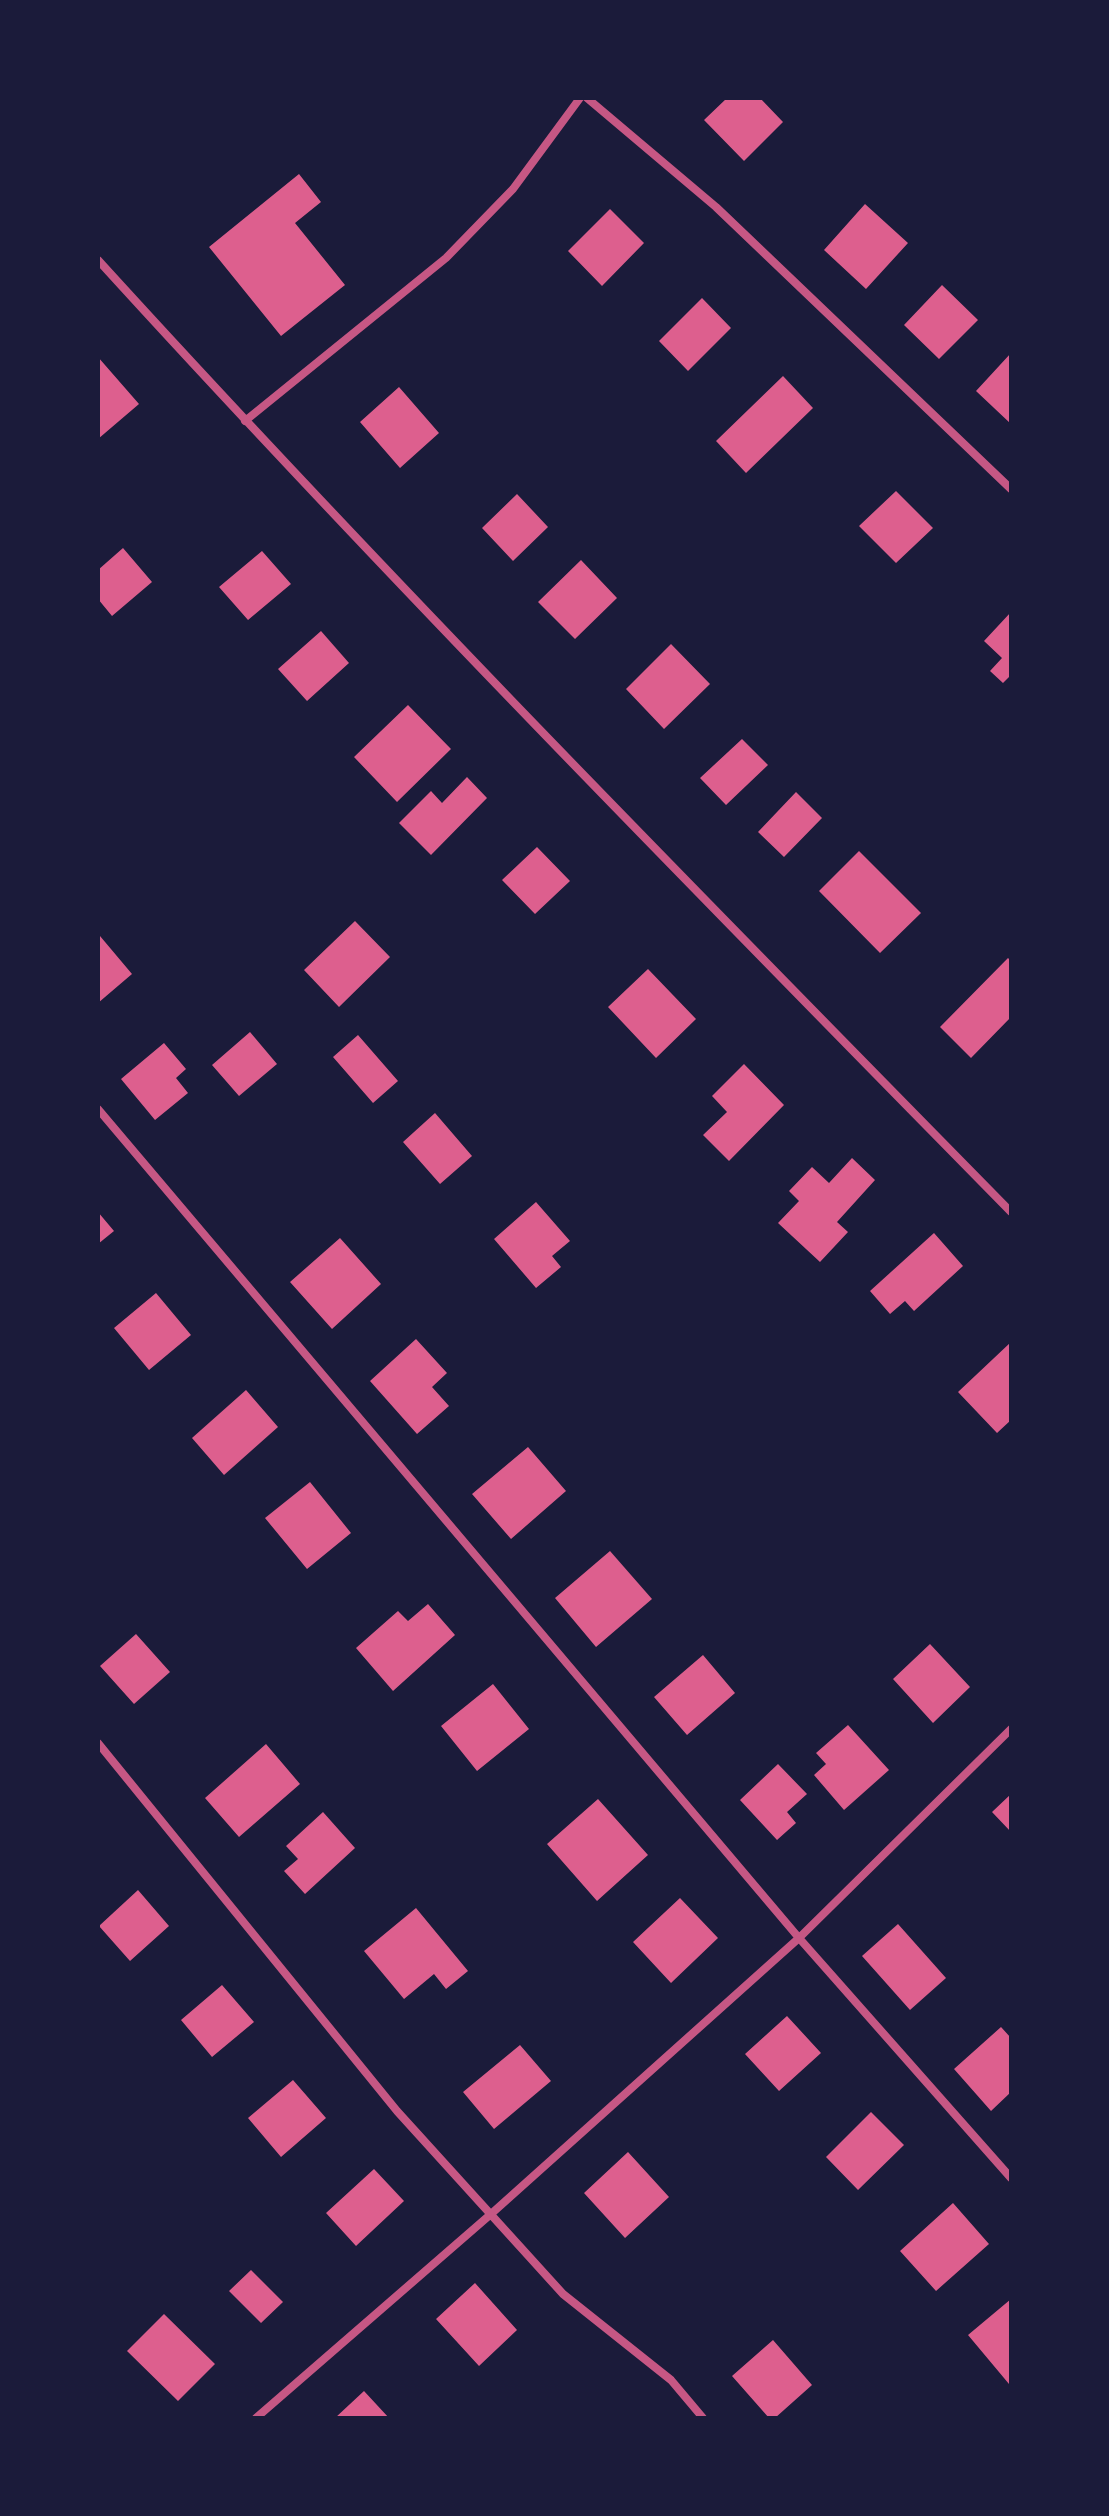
<!DOCTYPE html>
<style>
body{margin:0}
#map{position:relative;width:1109px;height:2516px;overflow:hidden;background:#1b1b3a;font-family:"Fira Sans",sans-serif}
canvas{display:block}
.frame{position:absolute;inset:0;border:100px solid #1b1b3a;pointer-events:none}
</style>
<div id="map">
<canvas width="1109" height="2516"></canvas>
<div class="frame"></div>
</div>
<script>
const ctx = document.querySelector('canvas').getContext('2d');
ctx.lineJoin = 'round';
function fill(path, color) { ctx.fillStyle = color; ctx.fill(path, 'evenodd'); }
function trace(path, color, width, dash) { ctx.strokeStyle = color; ctx.lineWidth = width; ctx.lineCap = dash ? 'butt' : 'round'; ctx.setLineDash(dash || []); ctx.stroke(path); }
fill(new Path2D(`
 M727 98H760L783 122 744 161 704 120Z
 M299 174 321 202 295 223 345 285 281 336 209 247Z
 M865 204 908 243 866 289 824 250Z
 M610 209 644 243 602 286 568 251Z
 M942 285 978 320 939 359 904 325Z
 M702 298 731 328 688 371 659 341Z
 M1011 353V424L976 391Z
 M98 357 139 404 98 439Z
 M783 376 813 408 746 473 716 441Z
 M399 387 439 433 400 468 360 422Z
 M896 491 933 528 896 563 859 526Z
 M517 494 548 527 513 561 482 528Z
 M123 548 152 582 112 616 98 599V570Z
 M262 551 291 584 248 620 219 587Z
 M581 560 617 598 575 639 538 602Z
 M1011 612V675L1003 683 990 671 1002 658 984 641Z
 M321 631 349 663 307 701 278 669Z
 M671 644 710 684 664 729 626 689Z
 M408 705 451 749 397 802 354 757Z
 M742 739 768 765 726 805 700 778Z
 M467 777 487 798 431 855 399 823 431 791 442 803Z
 M796 792 822 818 784 857 758 832Z
 M537 847 570 881 535 914 502 880Z
 M859 851 921 913 880 953 819 891Z
 M355 921 390 957 339 1007 304 970Z
 M100 936 132 974 98 1003V937Z
 M1008 958 1011 961V1017L971 1058 940 1027Z
 M648 969 696 1019 656 1058 608 1007Z
 M250 1032 277 1064 239 1096 212 1065Z
 M358 1035 398 1081 373 1103 333 1057Z
 M164 1043 186 1069 176 1078 188 1093 155 1120 121 1079Z
 M744 1064 784 1105 729 1161 703 1135 727 1112 712 1096Z
 M435 1113 472 1156 440 1184 403 1142Z
 M852 1158 875 1180 837 1222 848 1232 820 1262 778 1223 799 1201 789 1191 812 1167 829 1183Z
 M536 1202 570 1241 552 1256 561 1267 536 1288 494 1239Z
 M98 1212 114 1231 98 1244Z
 M934 1233 963 1266 914 1311 905 1301 890 1314 870 1291Z
 M340 1238 381 1284 332 1329 290 1282Z
 M156 1293 191 1335 149 1370 114 1328Z
 M416 1339 447 1373 432 1387 449 1406 417 1434 370 1381Z
 M1011 1342V1420L997 1433 958 1392Z
 M246 1390 278 1427 224 1475 192 1438Z
 M528 1447 566 1491 511 1539 472 1494Z
 M310 1482 351 1533 307 1569 265 1518Z
 M610 1551 652 1599 596 1647 555 1598Z
 M428 1604 455 1635 393 1691 356 1648 398 1611 408 1621Z
 M136 1634 170 1672 134 1704 100 1666Z
 M930 1644 970 1687 933 1723 893 1679Z
 M703 1655 735 1693 687 1735 654 1697Z
 M493 1684 529 1729 477 1771 441 1726Z
 M848 1725 889 1770 844 1810 814 1775 826 1764 816 1753Z
 M266 1744 300 1784 239 1837 205 1798Z
 M778 1764 807 1794 787 1812 796 1823 777 1840 740 1800Z
 M1011 1794V1832L992 1812Z
 M598 1799 648 1855 597 1901 547 1844Z
 M323 1812 355 1848 305 1894 284 1871 298 1859 286 1846Z
 M138 1890 169 1926 130 1961 99 1926Z
 M680 1898 718 1938 671 1983 633 1942Z
 M416 1908 468 1971 446 1989 434 1974 404 1999 364 1951Z
 M898 1924 946 1978 910 2010 862 1956Z
 M222 1985 254 2022 212 2057 181 2020Z
 M787 2016 821 2053 779 2091 745 2054Z
 M1001 2027 1011 2038V2092L991 2111 954 2069Z
 M520 2045 551 2081 494 2129 463 2092Z
 M293 2080 326 2118 281 2157 248 2118Z
 M871 2112 904 2145 858 2190 826 2157Z
 M628 2152 669 2197 625 2238 584 2193Z
 M374 2169 404 2201 356 2246 326 2213Z
 M953 2203 989 2244 936 2291 900 2251Z
 M251 2270 283 2302 261 2323 229 2291Z
 M475 2283 517 2330 479 2366 436 2319Z
 M1011 2299V2382L1009 2384 968 2335Z
 M164 2314 215 2364 178 2401 127 2351Z
 M773 2340 812 2385 775 2418H769L732 2376Z
 M364 2391 389 2418H335Z`), '#dd5f8e');
trace(new Path2D(`
 M587 98 716 207 1011 489
 M98 260C394 585 703 898 1011 1212
 M245 421 446 258 513 189 580 98
 M98 1109 799 1938 1011 2178
 M98 1743 397 2111 563 2294 671 2380 703 2418
 M256 2418 491 2214 799 1938 1011 1729`), '#c65784', 8);
</script>
